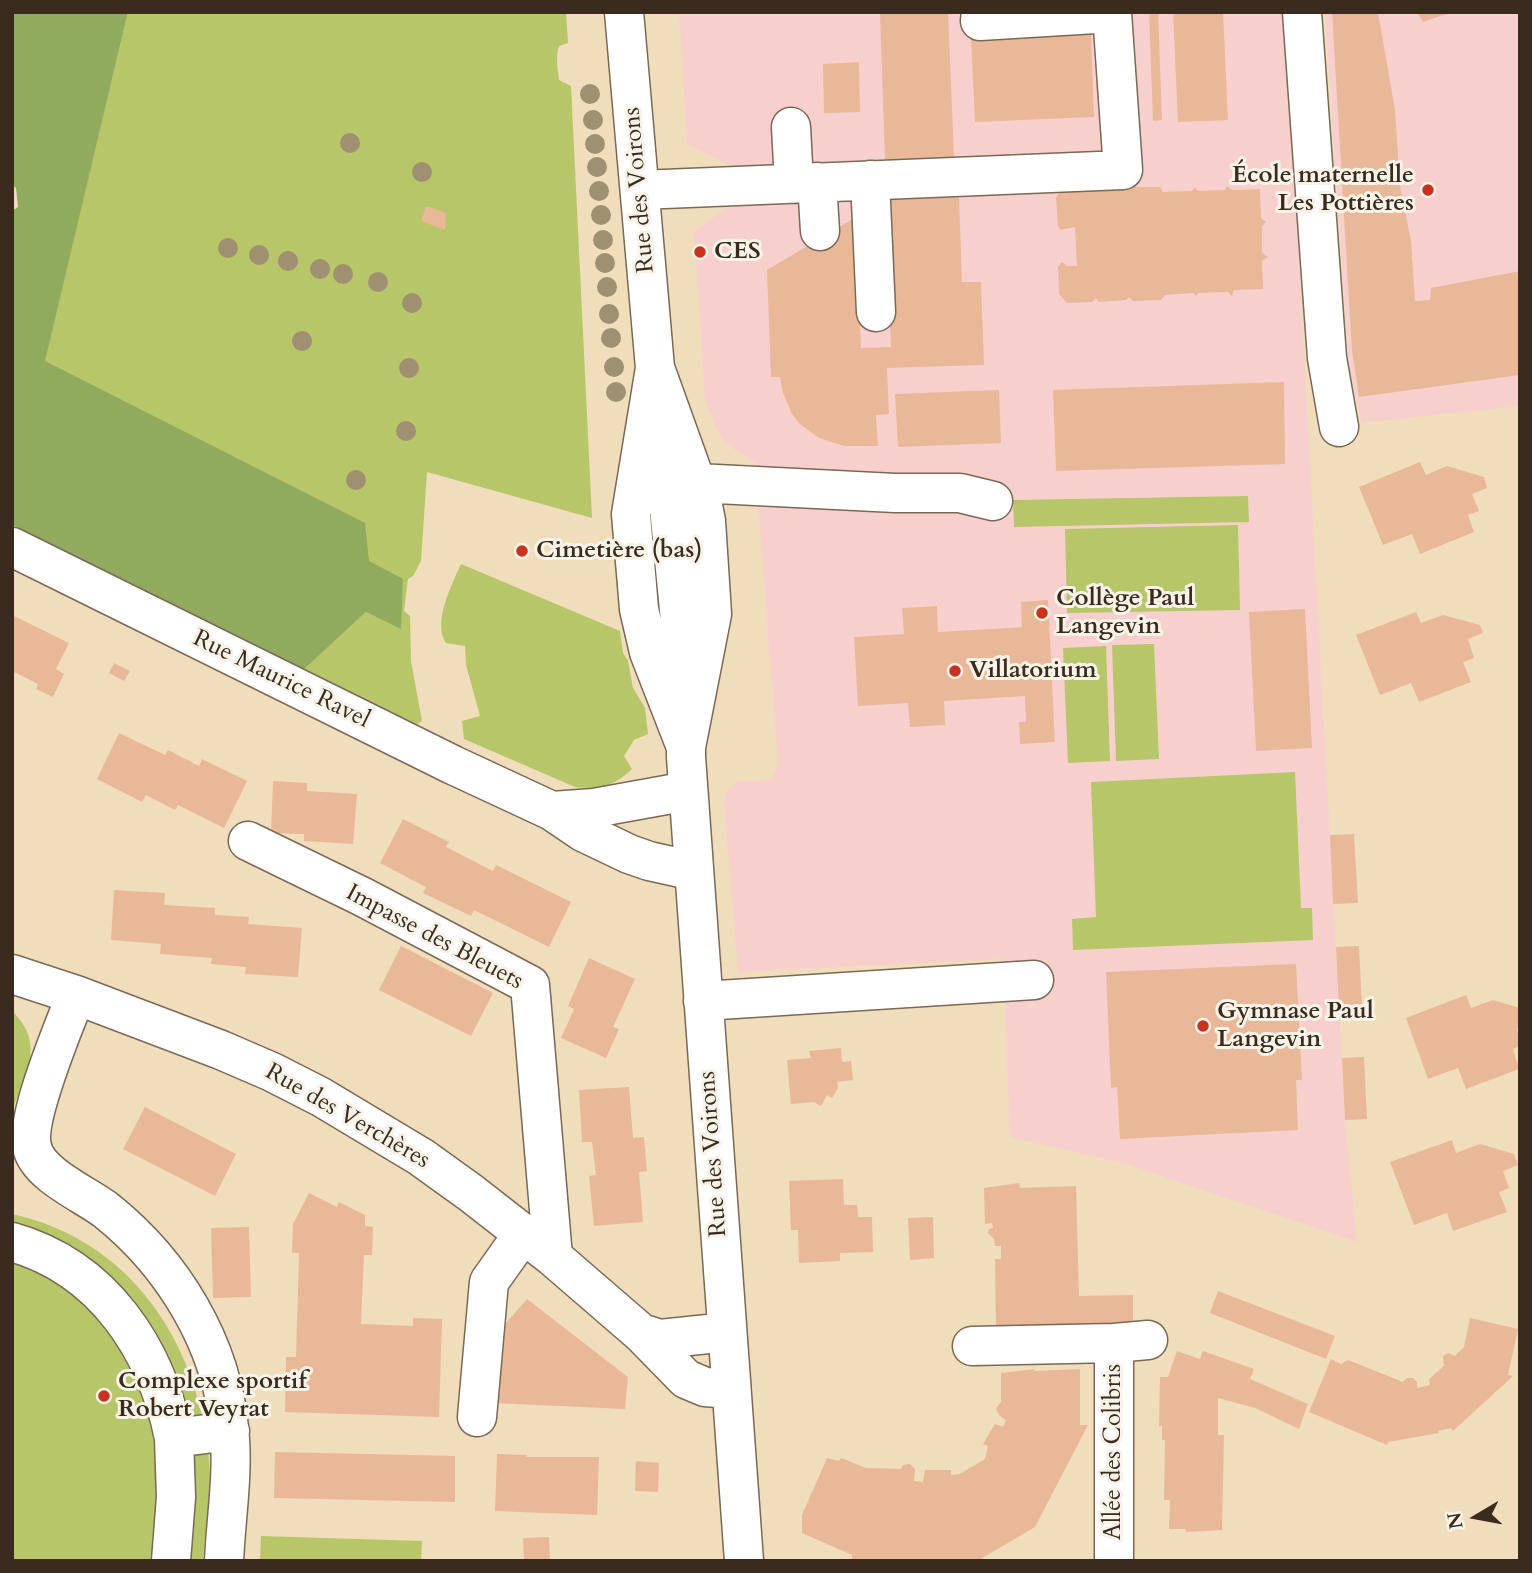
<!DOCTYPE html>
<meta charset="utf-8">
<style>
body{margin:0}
#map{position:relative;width:1532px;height:1573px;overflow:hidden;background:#f0ddbc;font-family:Cardo,serif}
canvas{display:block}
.frame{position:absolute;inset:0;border:14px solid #3b2a1e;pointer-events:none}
.north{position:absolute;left:1441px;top:1482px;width:70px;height:70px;-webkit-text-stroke:5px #f7f3e8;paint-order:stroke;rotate:260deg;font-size:19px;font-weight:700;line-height:28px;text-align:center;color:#3b2a1e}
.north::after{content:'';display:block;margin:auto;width:24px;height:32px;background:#3b2a1e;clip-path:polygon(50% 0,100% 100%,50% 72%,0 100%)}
</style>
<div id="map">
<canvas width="1532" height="1573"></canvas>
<div class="frame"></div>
<div class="north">N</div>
</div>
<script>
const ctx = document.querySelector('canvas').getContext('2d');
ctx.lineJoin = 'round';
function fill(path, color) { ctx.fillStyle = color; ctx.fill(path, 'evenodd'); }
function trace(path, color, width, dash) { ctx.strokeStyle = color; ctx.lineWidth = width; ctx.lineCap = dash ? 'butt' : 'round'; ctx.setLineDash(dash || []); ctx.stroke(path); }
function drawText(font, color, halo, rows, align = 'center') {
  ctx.font = font + ' Cardo,serif'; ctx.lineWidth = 6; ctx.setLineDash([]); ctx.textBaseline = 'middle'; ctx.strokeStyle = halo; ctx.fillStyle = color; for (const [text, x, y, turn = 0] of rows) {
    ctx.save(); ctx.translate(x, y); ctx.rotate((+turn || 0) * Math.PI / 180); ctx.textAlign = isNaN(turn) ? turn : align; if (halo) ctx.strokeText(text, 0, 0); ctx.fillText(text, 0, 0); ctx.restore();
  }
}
fill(new Path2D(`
 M679 12H1286L1345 1120 1357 1242 1126 1164 1010 1137 1003 959 738 972 724 802 726 793 737 782 771 780 778 764 755 462 726 444 714 424 705 398 696 260 705 259 704 245H695L693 232 748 193 746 173 687 144Z
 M1325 12H1520V406L1362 423 1349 368Z`), '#f7d0ce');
fill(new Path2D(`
 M128 12H566L568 43 559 46C555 56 558 69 559 80L571 86 592 518 427 472 421 561 413 576 408 579 404 611 410 616 411 661 422 721 411 728 300 673 366 612 401 628 369 561 44 362Z
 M1248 496 1249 522 1014 527 1013 500Z
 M1238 525 1240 610 1067 613 1065 529Z
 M461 564 620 631 623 653 628 661 633 688 645 708 648 734 634 740 624 756 632 769C614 786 600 790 575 787L464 739 462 721 480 716 466 665 465 646 446 643C432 623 452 584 461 564Z
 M1154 644 1159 759 1116 761 1112 645Z
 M1106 646 1110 761 1068 763 1063 648Z
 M1295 772 1301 908H1312L1313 940 1073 950 1072 919 1096 917 1091 782Z
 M12 1011C46 1044 26 1074 12 1111Z
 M12 1214C131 1240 198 1343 209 1459 212 1489 205 1530 203 1561H12Z
 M261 1536 422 1541 421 1561H260Z`), '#b6c669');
fill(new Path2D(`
 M12 12H128L45 361 365 523 369 561 403 579 401 629 366 612 300 673 12 525V211L18 207 16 188 12 184Z`), '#90ab5d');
fill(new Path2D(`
 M880 12H948L954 158 885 160Z
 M1149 12H1158L1162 120 1153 121Z
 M1173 12H1223L1228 120 1178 122Z
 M1332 12H1378L1395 110 1400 186 1411 241 1415 301 1430 300 1431 288 1520 271V375L1359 397 1352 351Z
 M1417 12H1449V13L1423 22Z
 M1091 34 1094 117 975 122 971 39Z
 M859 62 860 112 824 113 823 64Z
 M1227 186 1232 190 1260 189 1261 218 1266 222 1262 226V253L1268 257 1262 261 1263 289 1234 290 1232 296 1228 292 1198 293 1196 296 1193 293 1165 295 1161 300 1133 301 1129 297 1126 300 1099 302 1096 298 1092 302 1067 303 1059 294 1058 267 1062 262 1067 266H1077L1075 227 1060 230 1058 226 1056 197 1062 189 1088 188 1091 193 1094 189 1123 188 1125 192 1128 187H1160L1163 192 1192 191 1195 187 1198 191 1225 190Z
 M959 197 962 282H981L984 365 887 368 889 414 876 415 878 446H844L819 438 800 424 792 414 783 393 780 377H771L767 270 856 217 861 348 891 347 885 200Z
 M426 206 446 213 445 230 421 221Z
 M704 244 705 259 696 260 695 245Z
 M1284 382 1285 464 1056 471 1053 390Z
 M999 390 1001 443 898 447 895 394Z
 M1420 462 1426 475 1447 466 1484 477 1487 488 1472 494 1479 511 1468 515 1474 532 1420 554 1412 534 1383 545 1359 487Z
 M1048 600 1055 742 1020 744 1019 722H1026L1025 696 944 701 945 725 910 727 908 703 858 706 854 637 904 634 902 608 937 606 938 632 1009 628 1022 627 1021 602Z
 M1305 609 1312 748 1256 751 1249 612Z
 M1416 612 1421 623 1443 615 1480 625 1483 633 1468 639 1474 658 1463 662 1471 682 1419 702 1411 683 1380 695 1356 635Z
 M12 615 69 643 56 669 64 674 53 697 36 689 38 684 12 671Z
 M114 663 130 671 124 681 109 673Z
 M119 733 165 755 168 750 199 766 202 759 247 781 224 828 178 805 175 810 146 795 142 802 97 779Z
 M273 781 307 783V791L357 794 353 844 304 841V834L271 833Z
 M403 819 449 842 446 847 493 871 496 865 571 902 549 947 474 910 471 916 423 893 426 887 380 863Z
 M1354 834 1358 903 1333 904 1330 835Z
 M114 890 165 893 164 905 215 908V915L249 917 248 924 302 928 298 977 245 974 246 967 211 964 212 958 160 954 161 944 111 940Z
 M401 946 493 993 471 1036 379 990Z
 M1359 946 1362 1009 1339 1010 1336 947Z
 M589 958 635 979 613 1027 619 1029 606 1058 561 1038 574 1009 568 1006Z
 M1296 964 1302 1080H1296L1298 1130 1120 1139 1117 1087 1111 1088 1106 972Z
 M1466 995 1471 1008 1493 1000 1520 1008V1027L1517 1028 1520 1046 1513 1049 1519 1069 1466 1089 1458 1068 1428 1079 1406 1018Z
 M841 1048 842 1062 851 1061 853 1080 837 1082 838 1088 832 1098 827 1095 821 1106 814 1102 791 1104 787 1060 811 1058 809 1051Z
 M1364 1057 1367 1119 1345 1120 1342 1058Z
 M629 1087 633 1138 644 1137 647 1171 639 1172 643 1222 594 1226 589 1176 596 1175 592 1142H582L579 1090Z
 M145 1107 236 1154 215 1196 123 1149Z
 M1452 1140 1456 1153 1480 1144 1514 1154 1518 1165 1503 1171 1509 1188 1499 1192 1507 1212 1453 1231 1447 1213 1414 1225 1390 1162Z
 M843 1179 844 1205H857L858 1217H872L873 1252 840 1253V1261L799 1263 798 1230H791L789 1181Z
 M1019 1183 1020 1188 1076 1186 1079 1296 1133 1295V1323L1035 1325 1036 1330 996 1327 995 1259H1001V1246H995L994 1239 988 1233 989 1229 993 1228 992 1223 985 1224 984 1188Z
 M309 1193 337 1207 339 1202 365 1215V1226L373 1227 372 1255H364L361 1324 413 1326V1318L442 1319 439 1417 285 1412 286 1357H296L299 1253H292L293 1224Z
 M933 1217 934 1258 910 1260 908 1218Z
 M249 1227 251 1297 213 1298 211 1228Z
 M1218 1291 1335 1336 1326 1359 1210 1313Z
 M527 1299 628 1377 625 1409 493 1403 501 1323H506Z
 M1470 1318 1518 1329 1508 1375 1513 1376 1453 1431 1451 1428 1438 1431 1439 1433 1388 1442 1387 1445 1309 1412 1331 1359 1341 1364 1348 1360 1403 1382 1407 1378H1413L1417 1382V1388L1430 1385 1429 1379 1444 1366 1443 1356 1448 1353 1455 1356 1464 1347Z
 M1177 1351 1200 1359 1203 1351 1254 1369 1250 1379 1308 1404 1299 1429 1255 1408 1218 1398V1435H1224L1222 1530 1186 1532V1529H1169L1170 1500H1164L1165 1440H1162V1426H1159L1160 1377H1168Z
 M1035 1369 1034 1371 1080 1369V1425H1088L1035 1527 977 1561H852V1555L802 1533V1515L827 1458 839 1461 841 1458 866 1468 901 1469 903 1465 910 1464 915 1469 914 1481 923 1482 925 1470H951V1475L960 1474 985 1459 988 1446 983 1444 995 1424 1003 1427 1006 1420 999 1415 996 1409 1001 1402V1373Z
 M275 1452 455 1456V1502L274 1498Z
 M497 1454 527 1455 526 1457H599L597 1515 495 1511Z
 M636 1461 659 1463 658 1492 635 1491Z
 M549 1537 550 1561H524L523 1538Z`), '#e9b899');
const minor = new Path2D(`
 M624 12 655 368 631 514 639 609 649 652 686 747
 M1302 12 1327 358 1339 427
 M791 127 794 183
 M870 180 876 312
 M817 182 820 231
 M640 190 1123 170 1112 13 980 21 981 12
 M655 368 701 496 706 521 712 614 686 747V757L744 1561
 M661 425 686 682
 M697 483 895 493H960L993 501
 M12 547 453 765 552 811 583 832 629 854 649 861 694 871
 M552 811 594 808 688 791
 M248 841 363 897 530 985 553 1257
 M12 974 76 995 221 1050 272 1072 321 1097 421 1157 471 1193 553 1257 641 1333 686 1379 705 1387 731 1389
 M76 995C64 1027 25 1117 32 1147 38 1175 85 1194 107 1211 173 1264 222 1344 229 1428 234 1471 226 1517 224 1561
 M703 1001 1034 980
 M12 1242C103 1268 156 1348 174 1438L230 1431
 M641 1333 660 1339 727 1332
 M1114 1343 1148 1340
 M972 1346 1114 1343V1561
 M477 1417 489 1282 523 1234
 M171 1561 176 1497 174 1438`);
trace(minor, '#7a6955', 41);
trace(minor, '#fff', 38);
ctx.fillStyle = '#9e9070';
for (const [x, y] of [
 [590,94],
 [593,120],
 [350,143],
 [595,144],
 [597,167],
 [422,172],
 [599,191],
 [601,215],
 [603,240],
 [228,248],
 [259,255],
 [288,261],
 [605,263],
 [320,269],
 [343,274],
 [378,282],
 [607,287],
 [412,303],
 [609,314],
 [611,338],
 [302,341],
 [614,367],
 [409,368],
 [616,392],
 [406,431],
 [356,480]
]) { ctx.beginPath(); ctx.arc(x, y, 10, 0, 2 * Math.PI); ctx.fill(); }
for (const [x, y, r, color] of [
 [1428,190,7,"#c8321e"],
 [700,252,7,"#c8321e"],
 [522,551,7,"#c8321e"],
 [1042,613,7,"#c8321e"],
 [955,671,7,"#c8321e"],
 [1203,1026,7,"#c8321e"],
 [104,1396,7,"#c8321e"]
]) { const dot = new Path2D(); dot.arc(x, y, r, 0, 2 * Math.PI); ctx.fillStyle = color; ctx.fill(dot); trace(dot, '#f7f3e8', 2.5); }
drawText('bold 24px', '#3b2a1e', '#f7f3e8', [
 ["École maternelle",1414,176,"right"],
 ["Les Pottières",1414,204,"right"],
 ["CES",714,252],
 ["Cimetière (bas)",536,551],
 ["Collège Paul",1056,599],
 ["Langevin",1056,627],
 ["Villatorium",969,671],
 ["Gymnase Paul",1217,1012],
 ["Langevin",1217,1040],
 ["Complexe sportif",118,1382],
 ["Robert Veyrat",118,1410]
], 'left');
drawText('24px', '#3b2a1e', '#f7f3e8', [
 ["Rue des Voirons",640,190,-95],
 ["Rue Maurice Ravel",281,680,26],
 ["Impasse des Bleuets",434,938,28],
 ["Rue des Verchères",347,1117,30],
 ["Rue des Voirons",714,1154,-94],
 ["Allée des Colibris",1114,1452,-90]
]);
</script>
